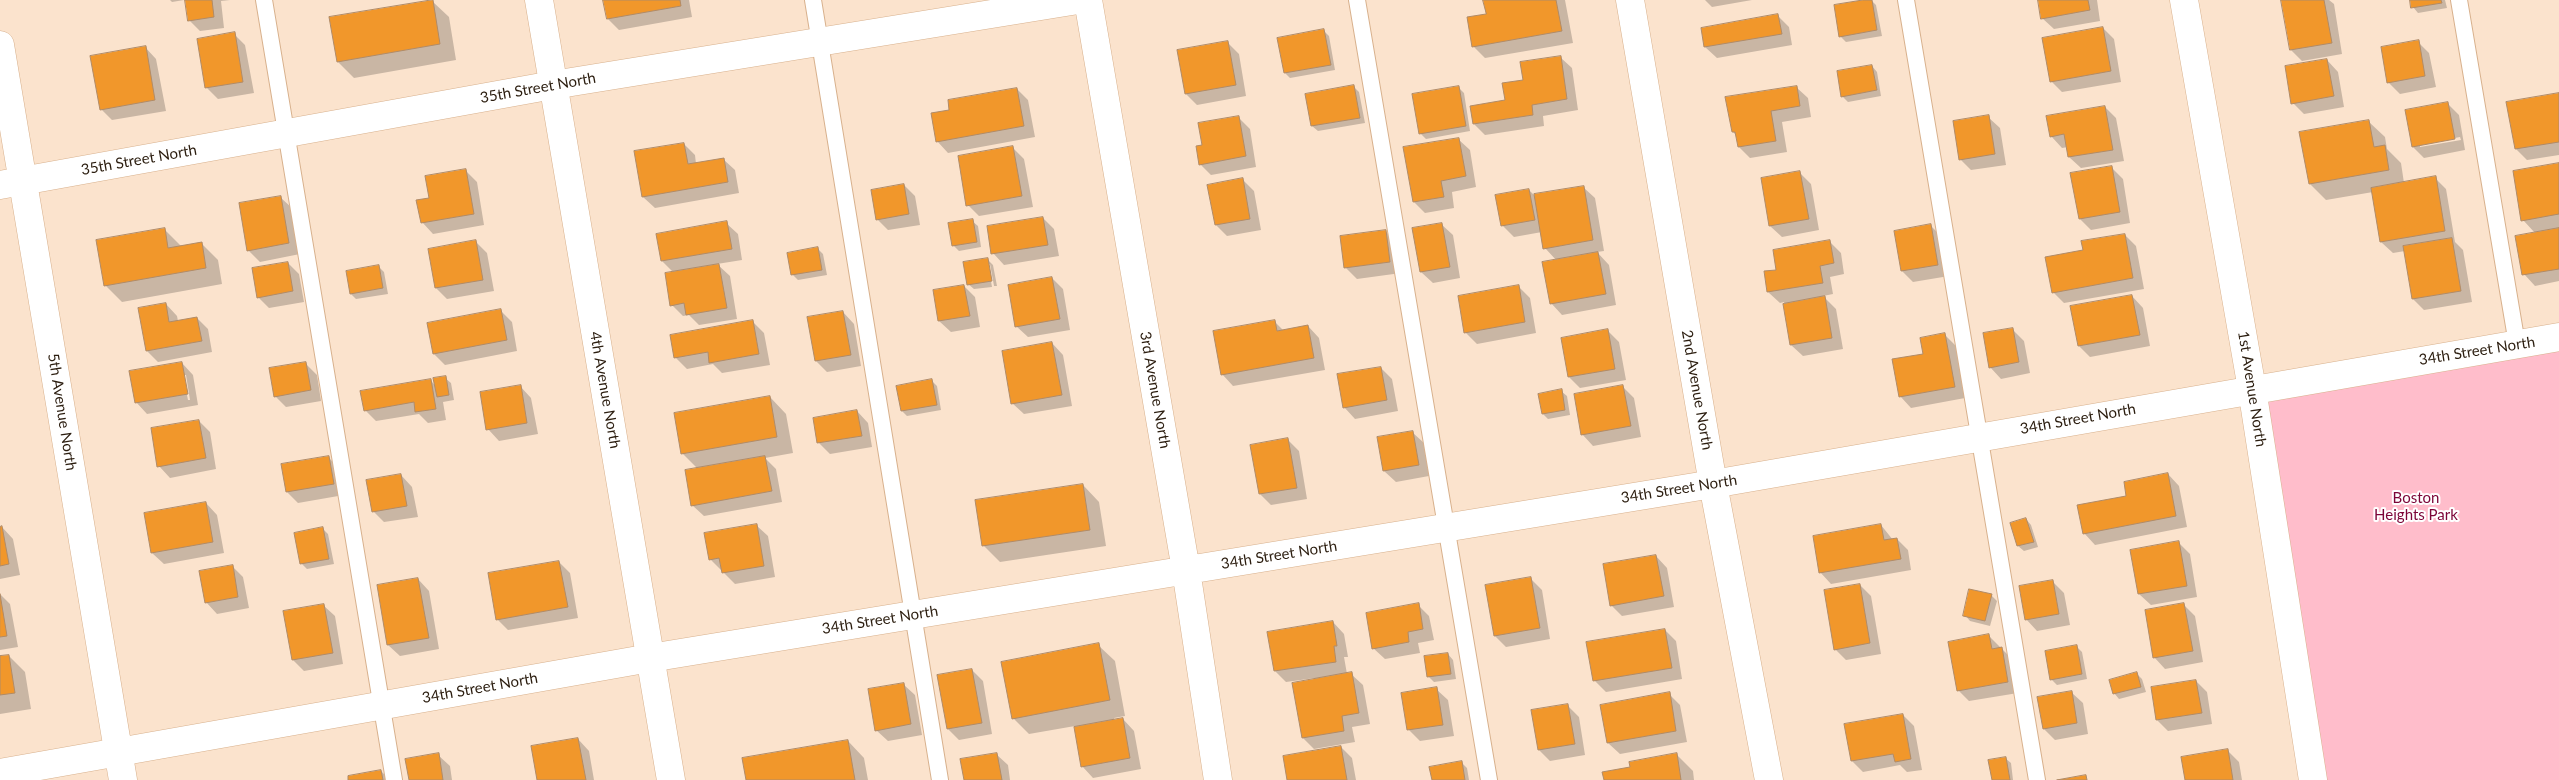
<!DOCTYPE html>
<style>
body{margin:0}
canvas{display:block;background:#fbe3cd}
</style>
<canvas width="2559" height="780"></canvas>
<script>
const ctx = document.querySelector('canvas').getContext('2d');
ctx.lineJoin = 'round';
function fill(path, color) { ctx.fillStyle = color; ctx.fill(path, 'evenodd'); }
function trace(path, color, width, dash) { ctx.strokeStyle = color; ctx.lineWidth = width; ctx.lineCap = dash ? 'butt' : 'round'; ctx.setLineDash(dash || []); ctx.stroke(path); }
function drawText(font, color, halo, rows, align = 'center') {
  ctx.font = font + ' Lato,sans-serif'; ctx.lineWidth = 4; ctx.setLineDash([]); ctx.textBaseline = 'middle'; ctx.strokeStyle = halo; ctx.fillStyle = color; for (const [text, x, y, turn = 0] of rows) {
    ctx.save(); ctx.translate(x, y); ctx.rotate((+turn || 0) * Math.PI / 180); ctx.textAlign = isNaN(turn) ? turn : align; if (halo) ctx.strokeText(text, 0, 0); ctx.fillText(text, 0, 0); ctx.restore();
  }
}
fill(new Path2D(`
 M2559 337V780H2313L2252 389Z`), '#ffbdcb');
fill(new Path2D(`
 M170 0H184L172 2Z
 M186 0H230L221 1 224 28 200 31 189 20Z
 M605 0H689L692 17 619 30 608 19Z
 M1484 0H1565L1573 43 1485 58 1474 47 1487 15Z
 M1705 0H1752L1712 7Z
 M1871 0 1876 5 1882 36 1846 42 1840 36Z
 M2039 0H2097L2100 21 2054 29 2042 18Z
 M2282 0H2329L2334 4 2342 54 2302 61 2291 50Z
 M2411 0H2445L2447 8 2418 13 2413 7Z
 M432 1 449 17 456 60 354 78 338 62Z
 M1778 16 1789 27 1792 45 1717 58 1705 47Z
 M2103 28 2114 39 2121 82 2062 92 2051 81Z
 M1324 31 1329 36 1335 70 1290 78 1285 73Z
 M234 34 245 45 254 93 218 99 207 88Z
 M2418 42 2429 53 2436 87 2400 94 2388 82Z
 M1228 43 1239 54 1246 96 1197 105 1186 94Z
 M145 47 156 59 166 111 112 120 101 109Z
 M1560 57 1572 68 1578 110 1543 116 1544 126 1485 135 1474 124 1506 102 1524 81Z
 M2327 60 2338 72 2344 107 2304 114 2293 103Z
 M1872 66 1877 72 1881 96 1848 102 1842 96Z
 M1354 87 1359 92 1365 123 1318 131 1312 126 1307 95Z
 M1458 87 1464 93 1470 131 1426 139 1420 133Z
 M1796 87 1808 98 1811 117 1782 122 1787 152 1750 158 1739 147 1737 136 1733 132Z
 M1017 89 1028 100 1035 137 948 153 937 141 951 111Z
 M2559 94V155L2527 160 2516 149Z
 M2448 104 2459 115 2465 150 2424 158 2413 147ZM2460 137 2461 140 2420 147V145Z
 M2105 107 2116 118 2124 161 2081 168 2069 157 2068 147 2062 148 2051 136Z
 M1238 117 1250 129 1256 167 1211 175 1200 164 1203 146Z
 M1988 117 2000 128 2006 165 1971 170 1960 159Z
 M2368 121 2385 137 2387 149 2401 163 2404 183 2435 178 2446 189 2455 242 2463 250 2472 302 2424 310 2413 299 2405 251 2393 253 2381 242 2373 192 2326 200 2310 184Z
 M1458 139 1470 150 1476 187 1452 192 1454 208 1425 213 1414 202Z
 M684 144 695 155 696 164 723 159 735 170 739 193 655 208 643 197 636 152Z
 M1013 148 1024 159 1033 207 979 216 968 205Z
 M2559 165V281L2535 286 2524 274 2535 233 2523 220Z
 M2111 167 2123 179 2130 223 2091 230 2080 219Z
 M466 171 477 182 484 225 433 234 422 222 430 199Z
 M1800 173 1811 184 1819 230 1782 237 1770 226 1762 179Z
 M1243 180 1254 191 1261 230 1227 236 1216 225Z
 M904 185 915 196 920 225 888 230 877 219Z
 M1583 187 1595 198 1604 251 1597 252 1609 265 1616 305 1562 315 1551 303 1557 261 1545 248 1542 232 1514 237 1503 226 1529 190 1535 196Z
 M280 197 292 208 300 254 260 262 248 250Z
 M1043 218 1054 229 1059 256 1004 265 993 253Z
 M972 221 978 226 981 247 959 251 953 245Z
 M726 223 738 234 742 260 717 264 730 276 737 319 699 325 689 315 683 316 672 305 674 273 662 261Z
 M1441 224 1453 235 1460 278 1433 283 1421 272 1414 229Z
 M1931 226 1942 237 1949 276 1913 282 1902 271Z
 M164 229 181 246 201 243 218 260 222 284 122 302 105 285Z
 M1385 231 1397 242 1401 273 1357 279 1346 268Z
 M2125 235 2136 246 2144 289 2064 303 2053 292 2084 251Z
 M476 242 487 253 494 291 447 299 436 288 429 250Z
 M1830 242 1841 253 1844 274 1830 277 1833 294 1823 296 1836 309 1843 349 1803 356 1791 345 1784 302 1780 303 1768 292 1765 272 1778 271Z
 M818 249 823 254 827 275 798 280 793 275Z
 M988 260 993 265 997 286H994L990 264H988L992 287 974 289 968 284Z
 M288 263 299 274 304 302 269 308 258 297Z
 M379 267 384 272 388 294 356 299 351 294Z
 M1052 278 1063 289 1070 330 1028 337 1016 326Z
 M964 286 975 297 980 327 951 332 939 321Z
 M1518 286 1530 298 1536 333 1477 344 1465 332Z
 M2132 296 2143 308 2150 346 2090 357 2079 346Z
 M166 304 177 316 178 321 197 318 208 329 212 352 158 362 147 351Z
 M500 310 512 322 517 351 445 365 434 354Z
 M843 312 854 324 861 366 827 372 816 361Z
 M1274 321 1284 331 1308 326 1319 338 1325 370 1233 386 1222 374Z
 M753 322 764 333 770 365 722 373 713 364 687 369 675 357Z
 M2012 329 2024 341 2030 373 2001 379 1990 367Z
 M1608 331 1619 342 1626 380 1580 388 1569 377Z
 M1945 335 1956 346 1965 398 1911 408 1900 396 1924 355Z
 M1052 343 1063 355 1072 406 1024 414 1012 403Z
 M182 363 193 375 198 405 147 414 136 402ZM183 375H186L190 400H188Z
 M305 363 317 375 321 401 286 407 275 396Z
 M1381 368 1392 379 1398 411 1355 419 1344 407Z
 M445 378 451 383 454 400 443 402 446 420 428 423 419 414 376 421 365 410 430 380 436 386Z
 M932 381 937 386 941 410 907 416 902 411Z
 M520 386 531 398 538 434 499 441 488 429Z
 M1623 387 1634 398 1641 437 1593 446 1582 434Z
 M1561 391 1567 396 1570 415 1548 419 1543 414Z
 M770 397 786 414 793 453 765 458 776 469 782 502 704 516 692 505 698 469 682 453Z
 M857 411 868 423 872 447 830 454 819 443Z
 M199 421 210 432 216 469 170 478 159 466Z
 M1412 432 1424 443 1429 476 1396 482 1384 471 1379 438Z
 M1288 440 1299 451 1307 499 1271 505 1260 494Z
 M328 457 340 469 344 495 298 503 287 492Z
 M2168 474 2179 486 2187 527 2095 545 2084 533 2128 497Z
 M401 475 412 487 418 517 384 522 373 511Z
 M1083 485 1099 502 1106 546 1000 562 983 545Z
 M206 503 217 515 224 553 164 564 152 553Z
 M2026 519 2031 525 2038 547 2024 551 2018 546 2012 524Z
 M756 525 768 536 775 577 735 584 710 559Z
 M1881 525 1893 540 1897 539 1908 550 1911 570 1831 584 1820 572Z
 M2 527 13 539 20 575 0 579V528Z
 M323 529 328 534 334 564 307 569 302 564Z
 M2178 542 2190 554 2197 597 2151 605 2139 594Z
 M1656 556 1667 568 1674 607 1622 616 1611 605Z
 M559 562 570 573 578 618 508 630 497 619Z
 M232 566 243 577 249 608 217 614 206 602Z
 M1530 578 1542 590 1550 639 1506 647 1495 636Z
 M418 579 429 591 439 649 400 656 388 645 378 586Z
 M2053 582 2064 593 2070 625 2037 631 2026 619Z
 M1860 585 1871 596 1881 654 1846 660 1835 649Z
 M0 594 10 604 18 647 0 650Z
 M1991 595 1997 601 1990 626 1970 621 1965 615Z
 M323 605 335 616 343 664 304 671 293 660Z
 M1418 605 1429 616 1434 640 1418 643 1420 653 1385 659 1373 648Z
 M2184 605 2195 616 2203 662 2165 669 2154 657Z
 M1333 622 1344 634 1348 657H1344L1347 674H1351L1363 685 1370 724 1352 727 1355 742 1314 749 1303 738 1315 678 1286 682 1275 671 1269 633Z
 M1665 630 1676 641 1682 679 1606 692 1594 680Z
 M1989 636 2013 660 2018 693 1969 701 1958 690Z
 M1098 645 1115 661 1125 716 1114 718 1115 721 1123 719 1134 731 1141 769 1093 778 1082 766 1075 726 1029 734 1013 718Z
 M2076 646 2082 652 2087 679 2057 685 2051 679Z
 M1448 654 1453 660 1456 679 1434 682 1428 676Z
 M9 656 25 672 31 709 0 714V657Z
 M972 670 983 681 992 734 959 740 948 729Z
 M2137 674 2142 679 2146 692 2119 699 2114 693Z
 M2196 681 2207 692 2212 724 2168 731 2157 720Z
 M903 684 915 695 922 735 888 741 876 730Z
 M1436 689 1448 700 1454 736 1420 741 1409 730Z
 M2071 692 2083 703 2088 734 2055 740 2044 729Z
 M1669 694 1680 705 1687 742 1620 754 1608 743Z
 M1567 705 1579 717 1585 755 1550 761 1539 750Z
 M1903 715 1914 726 1922 770 1907 772 1900 765 1863 772 1852 761Z
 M578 739 589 751 594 780H538Z
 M848 741 864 758 868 780H747Z
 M1341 747 1352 758 1356 780H1288Z
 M2228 751 2239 762 2242 780H2187Z
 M996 754 1008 765 1010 780H965Z
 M1676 754 1693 771 1694 780H1605L1631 768Z
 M438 755 450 766 452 780H410Z
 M2005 758 2011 763 2013 780H1993Z
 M1461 762 1467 768 1469 780H1433Z
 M381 771 390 780H350Z`), '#0003');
const building = new Path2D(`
 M185 0H212L214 17 188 21Z
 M433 0 440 44 337 62 329 17Z
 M603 0H680L681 6 607 19Z
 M1483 0H1556L1562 31 1472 47 1467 17 1486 14Z
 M1863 0H1872L1877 30 1839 37 1834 5Z
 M2038 0H2088L2090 10 2041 19Z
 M2281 0H2324L2332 43 2290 50Z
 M2410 0H2441L2442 3 2411 8Z
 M1778 14 1782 34 1704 47 1701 28Z
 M2103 27 2111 71 2050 82 2042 38Z
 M1324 29 1331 65 1284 73 1277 38Z
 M235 32 243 82 205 88 197 39Z
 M2419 40 2425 76 2387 83 2381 47Z
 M1228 41 1236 85 1185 94 1177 50Z
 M146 46 155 100 100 110 90 56Z
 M1561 56 1567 99 1532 105 1533 115 1473 124 1470 106 1505 100 1502 83 1523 80 1520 62Z
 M2327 59 2334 96 2291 104 2285 66Z
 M1872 65 1877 90 1841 97 1837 71Z
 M1354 85 1360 118 1311 126 1305 94Z
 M1459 86 1466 126 1419 134 1412 94Z
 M1797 86 1800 106 1771 111 1776 141 1738 147 1735 132H1732L1725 97Z
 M1017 88 1024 126 936 142 931 113 949 110 948 100Z
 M2559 93V142L2515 149 2506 102Z
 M2448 102 2455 139 2412 147 2405 110Z
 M2105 106 2113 150 2068 157 2064 134 2050 137 2046 116Z
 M1989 115 1995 154 1959 160 1953 121Z
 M1239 116 1246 156 1199 165 1196 146 1202 145 1198 123Z
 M2369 120 2374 147 2385 145 2389 170 2309 184 2299 132Z
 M1459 138 1466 176 1441 181 1444 197 1413 202 1403 147Z
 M684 143 688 164 724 158 728 182 642 197 634 151Z
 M1013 146 1022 196 966 206 958 156Z
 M2559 163V214L2521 221 2513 171Z
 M2112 166 2120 212 2079 219 2070 173Z
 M466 169 474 214 421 223 416 200 429 198 425 176Z
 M1800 171 1809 219 1769 226 1761 178Z
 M2436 176 2445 231 2380 242 2371 188Z
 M1243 178 1250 219 1215 225 1207 185Z
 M904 184 909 214 876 220 871 190Z
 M1584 186 1593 240 1543 249 1534 194Z
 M1529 189 1535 220 1501 226 1495 195Z
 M281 196 289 243 247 251 239 203Z
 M1043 217 1048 245 991 254 987 226Z
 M973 219 977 242 952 246 948 223Z
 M727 221 732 249 661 261 656 234Z
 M1442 223 1450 267 1420 272 1412 228Z
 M1931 224 1938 265 1901 271 1894 231Z
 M165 228 168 248 202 242 206 268 104 286 96 240Z
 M2559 228V269L2522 275 2515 236Z
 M1386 230 1390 262 1344 268 1340 236Z
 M2125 234 2133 278 2052 293 2045 257 2083 250 2081 241Z
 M2452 238 2461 291 2412 299 2403 246Z
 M476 240 483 280 435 288 428 249Z
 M1830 240 1834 263 1820 266 1823 283 1767 292 1764 271 1776 270 1773 250Z
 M818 247 822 270 791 275 787 253Z
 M1598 252 1606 294 1550 304 1542 262Z
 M988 258 992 281 967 285 963 262Z
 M288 262 293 291 257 298 252 268Z
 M719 264 727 308 686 315 684 303 670 306 665 273Z
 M379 265 383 288 350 294 346 271Z
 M1052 277 1060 319 1015 327 1008 285Z
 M964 285 970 316 938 321 933 290Z
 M1519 285 1525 322 1464 333 1458 296Z
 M2132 295 2140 335 2078 346 2070 306Z
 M1825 296 1832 338 1790 345 1783 304Z
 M166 303 169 322 197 317 202 341 146 351 138 308Z
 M501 309 507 340 433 354 427 323Z
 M843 311 851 355 815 361 807 317Z
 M753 320 759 354 709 363 708 352 674 358 670 335Z
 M1275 320 1277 331 1308 325 1314 358 1221 375 1213 331Z
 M2013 328 2019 362 1989 368 1983 333Z
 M1608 329 1615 369 1568 377 1561 338Z
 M1945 333 1955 387 1899 397 1892 359 1923 354 1920 338Z
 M1052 342 1062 395 1011 404 1002 351Z
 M182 362 188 394 135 403 129 371Z
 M306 362 311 390 274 397 269 368Z
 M1381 367 1387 400 1343 408 1337 374Z
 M446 376 449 395 437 397 433 378Z
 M431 379 436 409 415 412 414 402 364 411 360 391Z
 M932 379 937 405 901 411 896 386Z
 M521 385 527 423 486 430 480 392Z
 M1623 385 1631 426 1581 435 1574 394Z
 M1562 389 1565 410 1542 414 1538 394Z
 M770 396 777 437 681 454 674 413Z
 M857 410 862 436 817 443 813 418Z
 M199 420 206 458 157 467 151 428Z
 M1413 431 1419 465 1383 471 1377 437Z
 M1288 438 1297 488 1259 494 1250 445Z
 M329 456 334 484 286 492 281 464Z
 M765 456 772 491 691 506 685 470Z
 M2168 473 2176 516 2083 534 2077 505 2126 496 2124 482Z
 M401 474 407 506 372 512 366 480Z
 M1083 484 1090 530 982 546 975 500Z
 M206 502 213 542 151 553 144 513Z
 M2026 518 2034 542 2017 546 2010 523Z
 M757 524 764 566 722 573 719 558 709 560 704 533Z
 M1881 524 1884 540 1897 538 1901 559 1819 573 1813 536Z
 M2 526 9 564 0 566V527Z
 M323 527 329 559 300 564 294 533Z
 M2179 541 2187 586 2138 594 2130 550Z
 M1656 555 1664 596 1610 606 1603 564Z
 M559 561 568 607 496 620 488 573Z
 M233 565 238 597 205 603 199 571Z
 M1531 577 1540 628 1494 636 1485 585Z
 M418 578 429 638 387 645 377 585Z
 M2053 580 2059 614 2025 620 2019 586Z
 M1860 584 1870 643 1834 650 1824 590Z
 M1969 589 1992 594 1985 621 1963 616Z
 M0 594 7 636 0 637Z
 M1419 603 1423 629 1408 632 1409 642 1372 649 1366 613Z
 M2184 603 2193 651 2153 658 2145 610Z
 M324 604 333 653 292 660 283 611Z
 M1333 621 1337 646H1334L1336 662 1274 671 1267 632Z
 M1665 629 1672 668 1593 681 1586 642Z
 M1989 634 1992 649 2002 647 2008 682 1957 691 1948 642Z
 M1099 643 1110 700 1012 719 1001 662Z
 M2077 645 2082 674 2050 680 2045 651Z
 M1448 653 1451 674 1427 677 1424 656Z
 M9 655 15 693 0 695V656Z
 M972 669 982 723 947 729 937 675Z
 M1352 672 1359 713 1342 716 1344 731 1302 738 1292 683Z
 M2137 672 2141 687 2113 694 2109 680Z
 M2196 680 2202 713 2156 720 2151 687Z
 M904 683 911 724 875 731 868 689Z
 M1437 687 1443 725 1407 730 1401 693Z
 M2072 691 2077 723 2043 729 2037 697Z
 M1670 692 1676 731 1607 743 1600 705Z
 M1568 704 1575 744 1538 750 1531 710Z
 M1903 714 1911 759 1895 762 1893 754 1851 761 1844 724Z
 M1123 718 1130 758 1081 767 1074 727Z
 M578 738 586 780H537L531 746Z
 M848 740 855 780H746L742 758Z
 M1341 746 1347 780H1287L1283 756Z
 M2228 749 2233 780H2185L2181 757Z
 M439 753 443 780H409L405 759Z
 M997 753 1002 780H964L960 759Z
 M1677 753 1681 780H1604L1602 772 1630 767 1629 762Z
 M2006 757 2010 780H1992L1988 760Z
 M1462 761 1465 780H1432L1429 767Z
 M381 770 383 780H348V776Z
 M2086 775 2087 780H2057Z`);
fill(building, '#f1972b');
trace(building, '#b08b68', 1);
const lane = new Path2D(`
 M264 0 394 780
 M813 0 940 780
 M1357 0 1489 780
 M1906 0 2037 780
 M2459 0 2517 344`);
const street = new Path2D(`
 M539 0 671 780
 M1088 0 1186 570 1218 780
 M0 45 123 780
 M0 185 553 85 1078 0
 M0 773 650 658 1713 484 2559 337`);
const secondary = new Path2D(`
 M1630 0 1713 484 1769 780
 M2184 0 2252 389 2313 780`);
trace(lane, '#d8b18d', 18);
trace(street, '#d8b18d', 29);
trace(secondary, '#d8b18d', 29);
trace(lane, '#fff', 16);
trace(street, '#fff', 28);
trace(secondary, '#fff', 28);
drawText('15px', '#2b1d0f', '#fff', [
 ["35th Street North",538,88,-10],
 ["35th Street North",139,160,-10],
 ["34th Street North",2477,351,-9],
 ["1st Avenue North",2252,389,81],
 ["4th Avenue North",605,390,80],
 ["3rd Avenue North",1155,390,80],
 ["2nd Avenue North",1697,390,80],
 ["5th Avenue North",62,412,81],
 ["34th Street North",2078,419,-10],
 ["34th Street North",1679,489,-9],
 ["34th Street North",1279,555,-9],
 ["34th Street North",880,620,-9],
 ["34th Street North",480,688,-10]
]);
drawText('15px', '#7c0538', '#fff', [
 ["Boston",2416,498],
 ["Heights Park",2416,515]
]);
</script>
